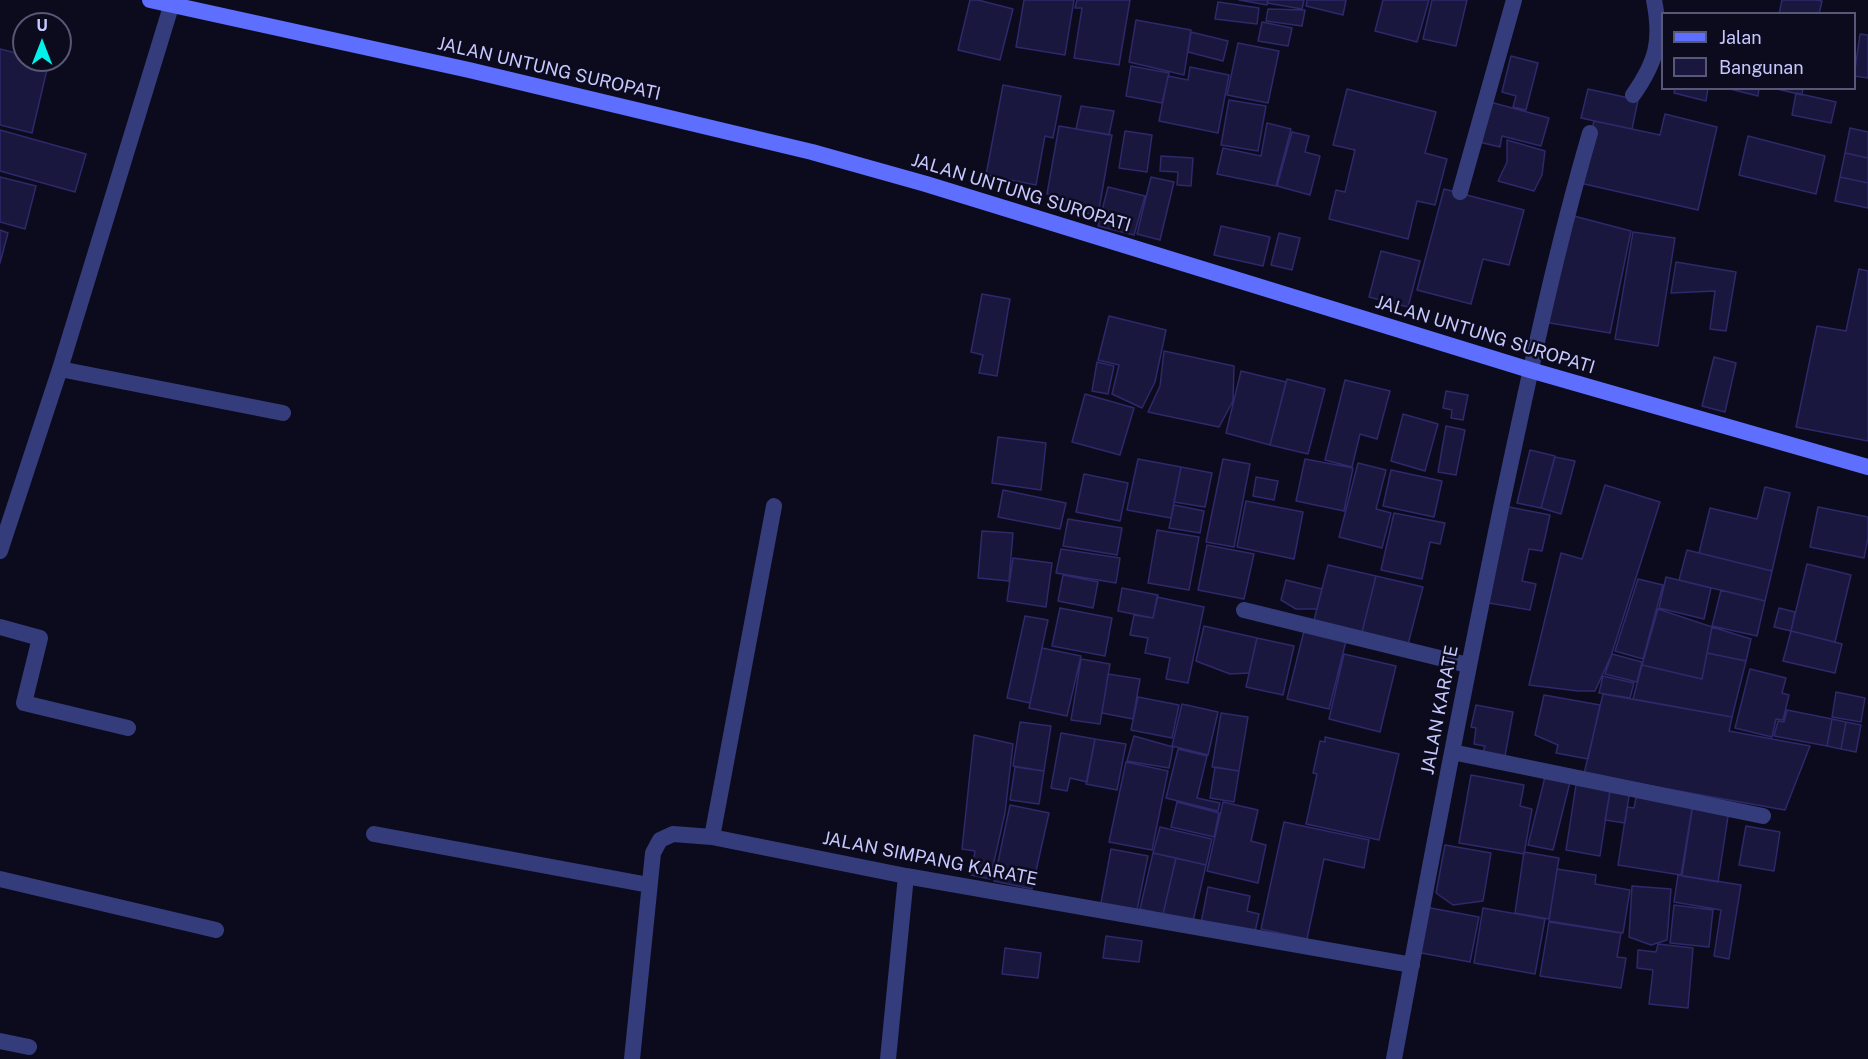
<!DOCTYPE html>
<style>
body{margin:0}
#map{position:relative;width:1868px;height:1059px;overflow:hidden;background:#0c0b1d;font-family:"Public Sans",sans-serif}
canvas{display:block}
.legend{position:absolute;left:1661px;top:12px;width:195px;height:78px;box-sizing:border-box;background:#0c0b1d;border:2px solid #575777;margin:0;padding:8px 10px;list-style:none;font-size:18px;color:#c7c8ff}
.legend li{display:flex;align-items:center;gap:12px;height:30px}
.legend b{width:30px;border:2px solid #575777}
.north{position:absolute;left:12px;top:12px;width:60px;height:60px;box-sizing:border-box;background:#0c0b1d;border:2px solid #575777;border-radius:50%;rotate:0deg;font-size:16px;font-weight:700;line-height:24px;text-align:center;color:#c7c8ff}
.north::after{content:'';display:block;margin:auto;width:21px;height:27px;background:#00f2ea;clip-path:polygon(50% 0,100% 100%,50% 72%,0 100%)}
</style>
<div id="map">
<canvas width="1868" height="1059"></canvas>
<ul class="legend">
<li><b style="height:8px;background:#5e6fff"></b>Jalan</li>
<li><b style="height:16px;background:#1a173e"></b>Bangunan</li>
</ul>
<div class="north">U</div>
</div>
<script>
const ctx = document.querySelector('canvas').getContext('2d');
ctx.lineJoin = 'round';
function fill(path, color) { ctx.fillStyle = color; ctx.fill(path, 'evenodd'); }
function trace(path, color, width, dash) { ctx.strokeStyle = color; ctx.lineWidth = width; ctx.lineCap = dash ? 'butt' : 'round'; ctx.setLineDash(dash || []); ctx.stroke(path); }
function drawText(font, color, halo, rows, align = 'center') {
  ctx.font = font + ' "Public Sans",sans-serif'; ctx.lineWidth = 5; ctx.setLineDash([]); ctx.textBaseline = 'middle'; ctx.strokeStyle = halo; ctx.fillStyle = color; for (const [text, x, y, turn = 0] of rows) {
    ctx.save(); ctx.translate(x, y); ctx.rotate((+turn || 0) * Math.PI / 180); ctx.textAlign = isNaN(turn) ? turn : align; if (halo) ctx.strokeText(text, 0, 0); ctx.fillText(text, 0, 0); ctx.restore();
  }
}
const building = new Path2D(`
 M970 0H978L1013 9 1000 60 958 50Z
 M1024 0H1074L1065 55 1016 47Z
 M1077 0H1130L1119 65 1074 58 1082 8H1075Z
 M1239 0H1268L1267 5Z
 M1268 0H1304L1302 9 1267 3Z
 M1307 0H1346L1343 15 1306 6Z
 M1383 0H1429L1417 42 1375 31Z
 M1432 0H1467L1456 46 1423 39Z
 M1782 0H1816L1822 1 1819 14H1779Z
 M1218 2 1259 8 1257 24 1215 19Z
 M1268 9 1305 10 1302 26 1266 21Z
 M1136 20 1191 30 1184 75 1129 62Z
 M1262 22 1292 28 1288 46 1258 41Z
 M1191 32 1228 41 1223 61 1188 52Z
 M1860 34 1868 35V78L1854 76Z
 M1238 43 1279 51 1268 103 1227 95Z
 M0 49 24 55V60L49 61 32 133 0 125Z
 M1511 56 1538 63 1526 110 1513 107 1516 96 1502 92Z
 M1131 66 1169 73 1162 103 1126 96Z
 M1190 67 1229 75 1218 133 1159 121 1168 76 1188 80Z
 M1003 85 1061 96 1053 138 1045 136 1036 185 986 175Z
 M1675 88H1708L1706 101 1674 93Z
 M1726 88H1759L1758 96Z
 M1773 88H1803L1802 95Z
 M1347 89 1436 112 1425 153 1447 159 1435 205 1417 201 1408 239 1329 219 1336 190 1345 192 1355 150 1333 145Z
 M1588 89 1638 100 1632 129 1581 118Z
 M1796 93 1836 102 1831 123 1792 115Z
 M1229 100 1266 106 1258 151 1221 145Z
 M1490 102 1549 118 1541 146 1502 136 1500 147 1479 142Z
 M1081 106 1114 111 1109 135 1076 129Z
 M1665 114 1717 127 1698 210 1580 183 1594 121 1660 135Z
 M1267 123 1291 129 1276 186 1217 174 1223 148 1261 156Z
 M1059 126 1112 135 1098 215 1054 208 1057 196 1047 194Z
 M1850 128 1868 132V158L1845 153Z
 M0 130 86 154 75 192 0 171Z
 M1125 131 1152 135 1147 172 1119 168Z
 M1292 132 1309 136 1305 152 1320 156 1310 195 1277 186Z
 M1748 136 1825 156 1816 194 1739 175Z
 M1507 140 1545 151 1542 175 1534 191 1498 181 1507 162Z
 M1845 153 1868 158V183L1840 177Z
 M1161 156 1193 158 1191 186 1177 185 1178 172 1160 171Z
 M0 177 36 186 25 229 0 222Z
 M1151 177 1174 182 1160 240 1137 234Z
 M1840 177 1868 183V208L1835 201Z
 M1108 187 1145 196 1134 235 1098 226Z
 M1444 189 1524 210 1509 265 1483 259 1471 304 1417 290Z
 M1570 215 1631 231 1610 333 1544 322Z
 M1221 226 1270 237 1263 266 1214 255Z
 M0 230 8 233 0 263Z
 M1633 232 1675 238 1658 346 1615 339Z
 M1279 233 1300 238 1292 270 1271 265Z
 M1381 251 1420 261 1408 307 1369 297Z
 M1676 262 1736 272 1726 331 1710 329 1715 291 1671 293Z
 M1859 269 1868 271V441L1796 427 1817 326 1846 331Z
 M982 294 1010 299 997 376 979 373 983 355 971 352Z
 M1109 316 1166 330 1155 382 1142 408 1112 394 1119 365 1098 360Z
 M1164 351 1234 366 1233 401 1219 427 1148 412 1160 386Z
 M1714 357 1736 363 1725 412 1702 406Z
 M1097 362 1114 366 1108 394 1092 391Z
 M1241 371 1286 382 1270 445 1226 433Z
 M1287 379 1325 389 1308 454 1270 445Z
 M1345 380 1390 391 1377 439 1360 434 1352 467 1325 460Z
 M1446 391 1468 395 1463 420 1451 418 1452 410 1443 408Z
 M1085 394 1134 408 1120 455 1072 442Z
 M1403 414 1438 424 1425 471 1391 461Z
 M1446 426 1465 430 1456 475 1438 472Z
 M998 437 1046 443 1041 490 992 483Z
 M1530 450 1555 456 1541 508 1517 503Z
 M1555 457 1575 461 1561 514 1541 508Z
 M1138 459 1181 467 1171 518 1127 510Z
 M1223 459 1250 464 1234 547 1206 542Z
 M1305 459 1353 468 1344 511 1296 501Z
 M1358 463 1386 470 1376 509 1391 513 1382 548 1339 537Z
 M1181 467 1212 473 1205 507 1174 502Z
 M1391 470 1442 481 1434 517 1383 506Z
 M1084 474 1128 483 1120 521 1076 512Z
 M1256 477 1278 481 1274 500 1253 496Z
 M1605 485 1660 502 1611 656 1595 691H1578L1529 685 1561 553 1582 559Z
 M1765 487 1790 493 1772 571 1699 553 1710 508 1757 519Z
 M1003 490 1066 503 1060 529 998 517Z
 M1246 501 1303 512 1294 559 1237 547Z
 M1174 505 1204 511 1200 533 1169 528Z
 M1504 506 1550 515 1542 551 1529 549 1522 581 1536 584 1530 610 1483 602Z
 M1818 507 1868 517V538L1864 558 1810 547Z
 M1394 513 1445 523 1440 544 1430 542 1422 579 1381 570Z
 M1068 519 1122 528 1117 555 1063 546Z
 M1157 530 1199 537 1189 590 1148 583Z
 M982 531 1013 533 1009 581 978 578Z
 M1207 545 1254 554 1244 599 1198 590Z
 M1061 549 1120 558 1116 583 1056 573Z
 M1687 550 1772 571 1765 601 1679 580Z
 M1013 558 1052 563 1046 607 1007 601Z
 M1807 564 1851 575 1835 642 1791 631Z
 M1328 565 1376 576 1361 636 1313 624Z
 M1063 575 1098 582 1093 608 1058 601Z
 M1376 576 1423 587 1407 648 1361 636Z
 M1666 577 1711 588 1704 619 1659 608Z
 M1638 579 1663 585 1643 659 1615 651Z
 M1286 580 1322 589 1317 609H1296L1281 600Z
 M1122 588 1158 595 1153 618 1118 611Z
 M1721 590 1765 601 1757 636 1712 626Z
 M1157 597 1204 607 1188 683 1166 679 1170 658 1145 653 1148 638 1130 635 1134 615 1153 618Z
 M1060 608 1112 618 1105 656 1052 646Z
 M1779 608 1795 612 1791 631 1774 627Z
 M1658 609 1712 627 1702 679 1642 665Z
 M1025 616 1048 620 1030 703 1007 698Z
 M1204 626 1257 638 1249 673 1230 674 1196 661Z
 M1305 627 1347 637 1329 709 1287 699Z
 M1712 627 1751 639 1746 661 1707 653Z
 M1791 631 1842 644 1835 673 1783 661Z
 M1257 638 1294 646 1283 695 1246 687Z
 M1042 648 1081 656 1067 716 1029 708Z
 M1707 653 1746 661 1732 717 1633 699 1642 665 1702 679Z
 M1344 654 1396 666 1380 732 1329 719Z
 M1612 654 1642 662 1637 682 1605 674Z
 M1081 659 1110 664 1100 724 1071 720Z
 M1750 669 1786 678 1782 693 1789 695 1783 720 1776 719 1772 737 1735 728Z
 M1108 674 1140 679 1133 719 1102 713Z
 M1603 676 1634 683 1630 698 1599 693Z
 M1836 692 1865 698 1861 722 1832 717Z
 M1603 694 1732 717 1729 731 1810 746 1785 810 1584 774Z
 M1544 695 1600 705 1588 759 1556 753 1558 745 1535 735Z
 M1138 697 1179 705 1172 738 1131 730Z
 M1182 704 1218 712 1208 755 1172 746Z
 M1476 705 1513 712 1505 756 1483 752 1485 746 1474 744 1476 728 1471 727Z
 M1787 710 1832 719 1827 746 1774 736 1778 721 1784 722Z
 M1221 713 1248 717 1239 771 1212 767Z
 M1832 719 1846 722 1841 749 1827 746Z
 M1020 722 1051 726 1044 771 1013 766Z
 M1846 722 1861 725 1856 752 1841 749Z
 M1061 733 1095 739 1087 782 1070 778 1067 791 1051 788Z
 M974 735 1013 744 1005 813 990 879 971 875 975 851 962 849Z
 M1134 736 1173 747 1169 768 1127 761Z
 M1325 737 1399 754 1379 840 1306 824 1317 774 1313 773 1320 741 1325 742Z
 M1095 739 1126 744 1117 790 1086 784Z
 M1178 749 1207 756 1197 798 1220 803 1218 811 1166 798Z
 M1126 762 1168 771 1152 850 1109 842Z
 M1015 767 1044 771 1039 804 1010 800Z
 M1215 767 1239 771 1234 802 1210 798Z
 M1546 773 1571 778 1553 850 1528 845Z
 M1471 775 1524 785 1520 806 1532 809 1524 854 1459 843Z
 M1576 785 1610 790 1600 856 1566 850Z
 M1611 786 1630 789 1625 823 1605 820Z
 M1637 793 1693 802 1681 875 1618 865 1627 807 1634 808Z
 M1177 802 1219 813 1214 837 1171 827Z
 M1223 802 1258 810 1251 841 1266 845 1258 883 1207 871Z
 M1693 804 1729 810 1718 882 1682 876Z
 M1010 805 1049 813 1032 889 994 881Z
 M1284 822 1369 840 1364 868 1324 859 1307 939 1261 929Z
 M1746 826 1780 832 1774 871 1739 865Z
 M1160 827 1212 839 1206 865 1153 853Z
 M1445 845 1491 853 1483 901 1453 905 1436 893Z
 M1111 849 1148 856 1136 915 1100 908Z
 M1524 852 1559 858 1549 919 1515 913Z
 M1153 853 1176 858 1163 914 1140 909Z
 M1176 858 1206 865 1193 921 1163 914Z
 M1557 869 1596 875 1595 884 1630 890 1623 933 1549 921Z
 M1678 875 1741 885 1729 959 1714 956 1721 910 1674 902Z
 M1632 886 1671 889 1667 940 1651 945 1629 937Z
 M1208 887 1250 896 1247 911 1259 914 1255 932 1201 923Z
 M1674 905 1713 910 1709 947 1670 943Z
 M1425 907 1479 917 1470 962 1416 952Z
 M1483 908 1545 919 1535 974 1474 963Z
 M1549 922 1621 933 1617 957 1626 958 1621 988 1540 976Z
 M1106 936 1142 941 1139 962 1103 958Z
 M1658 944 1693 948 1688 1008 1649 1004 1653 970 1637 968 1638 950 1656 952Z
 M1005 948 1041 953 1038 978 1002 974Z`);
fill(building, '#1a173e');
trace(building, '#2d296a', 1.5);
trace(new Path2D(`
 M1633 95C1657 61 1662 40 1654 0
 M1460 192 1514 0
 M60 369 283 413
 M0 551 60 369 173 0
 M1244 610 1468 665
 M0 627 40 638 24 703 128 728
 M1452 752 1763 816
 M374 834 649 885
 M712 837 774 506
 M0 879 216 930
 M0 1041 29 1047
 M632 1059 653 853 660 840 673 834 712 837 906 876 1412 965
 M888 1059 906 876
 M1394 1059C1428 875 1463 691 1501 508 1528 382 1554 256 1590 133`), '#353c7c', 16);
trace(new Path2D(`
 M150 0 469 70 812 152 926 184 1530 370 1868 467`), '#5e6fff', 16);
drawText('18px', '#c7c8ff', '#0c0b1d', [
 ["JALAN UNTUNG SUROPATI",549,69,13],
 ["JALAN UNTUNG SUROPATI",1021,193,17],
 ["JALAN UNTUNG SUROPATI",1485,335,17],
 ["JALAN KARATE",1440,710,-79],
 ["JALAN SIMPANG KARATE",930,859,11]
]);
</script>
